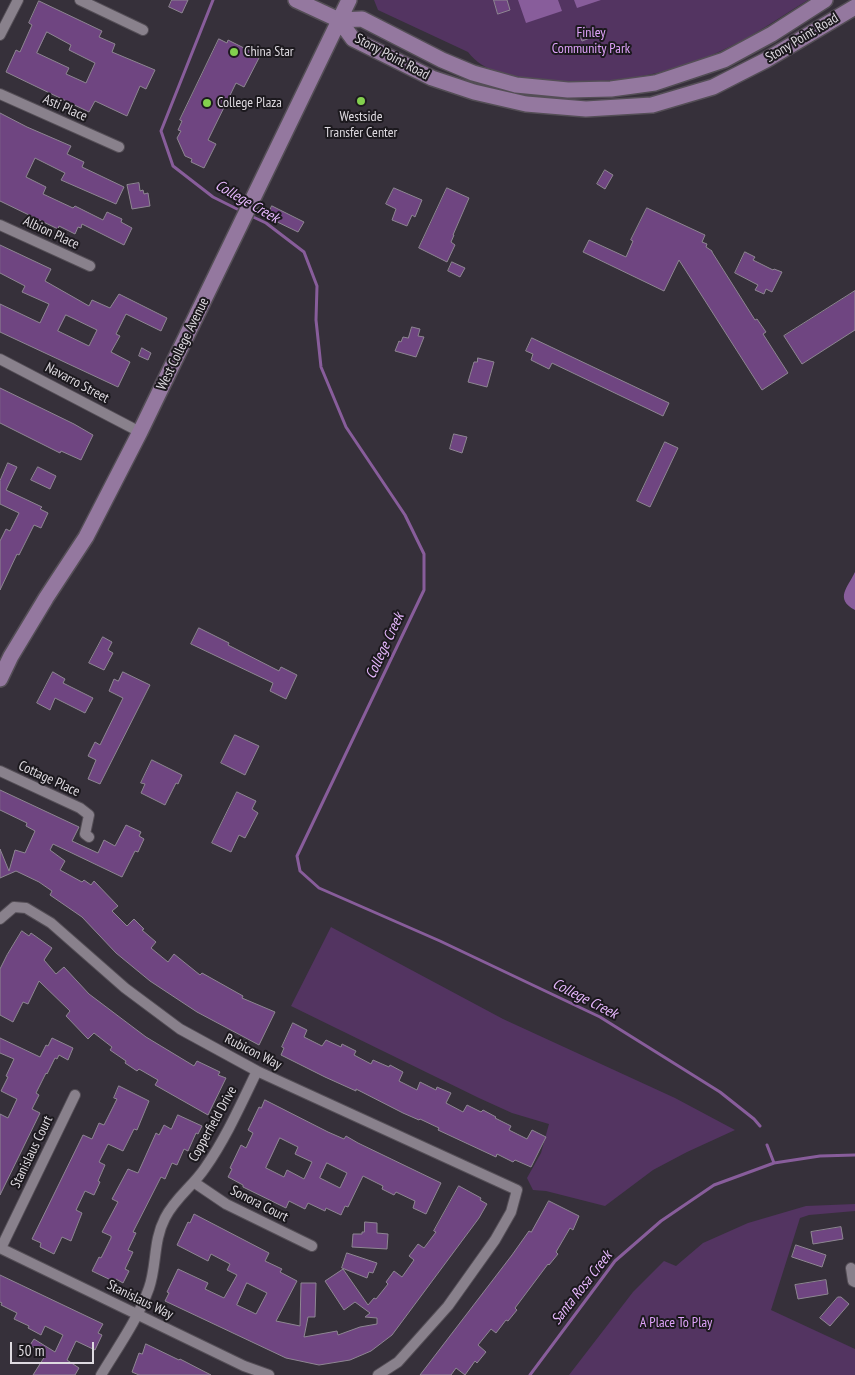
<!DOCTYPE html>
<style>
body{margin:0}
#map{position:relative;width:855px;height:1375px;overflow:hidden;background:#36303a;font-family:"PT Sans Narrow",sans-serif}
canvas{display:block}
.scale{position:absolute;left:10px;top:1342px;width:84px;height:22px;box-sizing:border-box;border:2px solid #dedae0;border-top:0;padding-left:6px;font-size:15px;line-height:18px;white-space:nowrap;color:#dedae0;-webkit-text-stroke:4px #1c191e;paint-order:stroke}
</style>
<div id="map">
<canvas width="855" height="1375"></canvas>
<div class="scale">50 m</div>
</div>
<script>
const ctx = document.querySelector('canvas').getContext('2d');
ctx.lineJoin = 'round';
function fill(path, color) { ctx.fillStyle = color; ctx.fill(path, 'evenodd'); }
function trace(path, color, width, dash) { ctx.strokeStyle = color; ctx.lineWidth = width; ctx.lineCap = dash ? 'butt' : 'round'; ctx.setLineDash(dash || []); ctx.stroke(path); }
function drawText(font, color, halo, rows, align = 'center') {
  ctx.font = font + ' "PT Sans Narrow",sans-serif'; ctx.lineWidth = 4; ctx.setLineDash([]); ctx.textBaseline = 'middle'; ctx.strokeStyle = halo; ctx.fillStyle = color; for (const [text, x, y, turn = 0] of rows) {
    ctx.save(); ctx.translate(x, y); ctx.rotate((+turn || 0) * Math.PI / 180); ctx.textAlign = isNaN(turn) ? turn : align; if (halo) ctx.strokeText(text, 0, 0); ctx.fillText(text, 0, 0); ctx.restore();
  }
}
fill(new Path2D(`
 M374 0H808C782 16 756 34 729 47 669 77 599 88 533 79 509 75 484 73 468 52L378 10Z
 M331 927 503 1019 675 1098 735 1130 687 1152 653 1170 605 1206 546 1191 533 1190 527 1178 541 1153 549 1124 512 1113 479 1098 291 1006Z
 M855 1204V1211L809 1215 800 1218 771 1310 855 1349V1375H569L633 1292 664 1261 676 1266 703 1243 748 1223 806 1206Z`), '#533461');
fill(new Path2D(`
 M518 0H558L562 11 526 23Z
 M574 0H601L577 8Z
 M855 572V610C834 599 848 587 855 572Z`), '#885d9b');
trace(new Path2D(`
 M213 0 161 131 173 166 213 197 241 211
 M249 215 266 223 304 252 317 286 316 320 321 367 346 427 405 515 424 554V590L297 856 300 871 319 888 440 941 600 1017 720 1092 754 1119 760 1126
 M767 1145 774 1163
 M530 1375 615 1261 661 1221 714 1185 774 1163 820 1156 855 1155`), '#885d9b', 3);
const building = new Path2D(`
 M172 0H188L182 13 169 7Z
 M494 0H507L510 10 498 14Z
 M39 1 102 31 99 37 115 44 112 52 155 70 146 89 140 86 127 116 95 101 89 112 6 72 16 50 20 52 32 25 29 23ZM47 32 71 45 69 50 95 63 86 83 66 74 69 68 37 53Z
 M586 27 590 38 582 41 578 30Z
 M219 39 227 43 228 40 260 56 244 87 236 83 208 140 216 144 204 168 191 162 192 159 185 156 177 138 181 131 178 130 182 121 180 120Z
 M0 113 27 127 71 146 67 154 84 162 82 167 124 187 116 204 61 180 65 173 35 158 26 177 46 187 43 194 73 208 75 206 103 220 107 212 122 219 121 222 132 228 124 245 82 224 81 228 78 227 75 234 59 226 58 229 0 201Z
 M605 170 613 175 605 189 597 184Z
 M139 183 140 191 143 190 144 194 148 193 150 206 132 209 127 185Z
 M394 188 422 200 415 217 412 215 407 226 392 220 396 209 386 204Z
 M447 188 469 198 453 235H454L451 242 455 245 447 262 419 248Z
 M272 206 304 222 298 232 267 217Z
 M647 208 705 235 702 242 707 244 706 247 712 251V252L755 320 757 319 766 332 763 334 788 373 762 390 679 260 664 291 583 252 589 240 626 257 633 241 631 240Z
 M0 245 51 269 45 281 89 306 92 300 110 308 119 294 167 318 161 331 126 314 116 334 120 336 111 352 130 362 118 387 0 332V304L40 323 49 304 22 292 25 286 0 273ZM66 315 97 330 89 346 58 331Z
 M745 252 755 257 753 260 773 270 774 269 782 272 772 292 766 289 764 294 755 290 758 285 735 273Z
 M452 262 465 268 460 277 448 271Z
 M855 291V330L802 364 784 336Z
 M412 327 420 329 418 336 424 337 416 357 395 351 399 341 401 342 403 337 408 338Z
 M532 338 669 403 663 416 552 363 549 369 531 360 533 354 526 351Z
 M142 348 151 353 148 360 139 356Z
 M478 358 494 362 487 387 468 382 474 362H477Z
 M0 388 74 424 93 435 81 460 61 451 60 453 0 423Z
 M454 434 467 437 462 453 450 449Z
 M665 442 678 448 650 507 637 501Z
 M8 463 17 467 6 490 42 507 40 509 48 513 41 528 34 525 19 555 17 554 0 590V541L6 529 10 531 19 513 0 504V481Z
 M38 467 56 476 50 489 31 480Z
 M199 628 229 643 228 645 279 671 281 667 297 675 286 699 270 691 273 683 191 644Z
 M103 637 112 642 108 650 113 653 104 670 89 663Z
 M53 672 65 679 63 683 93 698 85 713 55 698 50 710 37 703Z
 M123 672 150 685 100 784 88 779 96 760 88 756 95 742 100 745 123 698 109 691 114 679 118 681Z
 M235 735 259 746 245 775 221 763Z
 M152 760 182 775 178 784 176 783 165 805 141 793 145 784 141 783Z
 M0 790 79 827 72 841 98 853 104 840 115 846 126 825 141 832 139 836 144 839 138 852 135 851 122 877 53 844 50 850 65 861 60 870 82 882 84 880 91 885 94 881 118 906 112 911 127 926 134 919 144 929 142 930 156 942 151 948 168 962 174 954 200 975 202 973 243 996 242 998 275 1012 259 1045 197 1012 150 981 116 953 82 917 50 895 52 891 39 882 16 871 0 878V849L9 871 15 850 25 853 35 831 26 826 27 823 0 810Z
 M237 792 256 801 252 809 258 813 245 838 239 835 231 852 212 843Z
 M22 931 29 936 31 933 52 948 44 960 56 974 64 967 89 994 146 1037 194 1066 197 1061 220 1072 218 1075 226 1078 208 1115 155 1085 158 1080 139 1069 137 1071 125 1063 126 1061 110 1050 112 1047 94 1033 88 1039 66 1016 70 1011 39 981 28 1004 23 1002 13 1022 0 1015V969L7 955Z
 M293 1023 307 1030 304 1037 322 1046 326 1040 341 1047 342 1044 356 1051 354 1055 371 1064 373 1060 389 1067 390 1065 403 1072 399 1081 417 1090 420 1082 436 1090 437 1087 451 1093 446 1103 463 1112 467 1105 481 1112 483 1110 496 1117 495 1118 511 1126 509 1130 527 1139 532 1130 546 1137 531 1167 515 1160 513 1162 497 1154 496 1157 438 1130 439 1128 420 1119 419 1120 403 1113 356 1089V1091L325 1077 281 1055 284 1048 282 1047Z
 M0 1038 40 1057 46 1045 48 1046 52 1038 73 1048 68 1060 59 1055 57 1059 55 1058 47 1074 46 1073 36 1093 39 1095 32 1109 40 1113 0 1195V1114L8 1118 17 1099 1 1091 8 1077 6 1076 14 1059 0 1053Z
 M119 1086 149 1101 137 1130 134 1129 123 1151 108 1144 99 1162 105 1165 98 1181 100 1182 94 1195 85 1191 76 1210 82 1213 71 1241 62 1237 54 1254 40 1247 41 1243 32 1239 83 1135 92 1139 99 1123 104 1125 117 1099 114 1098Z
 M265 1100 328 1132 344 1139 346 1136 358 1143 441 1183 426 1214 413 1208 415 1201 396 1192 394 1195 382 1189 383 1186 363 1176 348 1207 345 1206 341 1215 326 1208 325 1211 308 1203 305 1209 289 1201 286 1208 243 1187V1185L228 1177 232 1169 230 1168 241 1145 246 1148 253 1133 248 1130 259 1107 261 1108ZM280 1138 298 1147 295 1154 312 1162 304 1179 287 1170 284 1177 266 1168ZM327 1163 347 1173 340 1188 320 1178Z
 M178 1115 202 1126 198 1134 196 1133 188 1151 184 1149 177 1165 172 1163 165 1179 161 1177 133 1232 136 1233 128 1250 133 1252 125 1269 129 1271 123 1283 116 1279 115 1282 92 1271 99 1257 101 1258 111 1238V1236L102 1232 118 1202 112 1199 128 1169 138 1173 156 1133 159 1135 164 1125 171 1129Z
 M459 1186 481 1198 480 1200 487 1204 479 1218 392 1335 371 1351 350 1360 319 1365 286 1358 165 1301 169 1293 167 1292 178 1269 208 1283 205 1289 224 1298 237 1275 227 1270 230 1264 211 1254 208 1261 177 1245 188 1222 190 1223 194 1214 269 1253 265 1261 282 1269 280 1272 297 1281 276 1321 300 1326 301 1283H316L315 1317H308L304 1337 337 1331 338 1335 360 1327 377 1324V1318L365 1317 370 1313 355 1302 344 1310 325 1281 343 1269 368 1305 374 1298 376 1299 388 1284 386 1282 394 1271 402 1277 414 1260 409 1256 418 1244 424 1248 436 1232 434 1231ZM247 1283 267 1293 256 1314 237 1305Z
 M549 1201 579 1216 573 1230 570 1228 556 1252 558 1254 549 1265 548 1264 515 1308 517 1310 508 1321 506 1320 496 1333 491 1329 478 1345 486 1352 477 1363 475 1361 465 1375 456 1368 451 1375H420L512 1255 529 1231 531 1232Z
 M365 1222 377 1223V1233L388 1234 387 1249 352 1247 353 1234H362V1232H364Z
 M841 1227 843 1239 813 1244 811 1232Z
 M796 1245 826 1255 822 1267 792 1257Z
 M347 1253 377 1263 373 1273 369 1272 367 1278 342 1268Z
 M0 1275 103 1324 98 1333 102 1335 95 1350 76 1341 67 1360 79 1368 75 1375H33L45 1356 30 1345 34 1339 55 1352 63 1335 45 1326 41 1335 28 1328 29 1326 14 1319 17 1313 1 1305 2 1303 0 1302Z
 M826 1280 828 1294 798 1299 795 1285Z
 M838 1297H841L849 1304 830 1326 820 1318Z
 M146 1344 179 1360 180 1359 211 1375H139L132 1372 139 1353 142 1354Z`);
fill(building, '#6f4581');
trace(building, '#8e8692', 1);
const street = new Path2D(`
 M80 0 143 30
 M0 35 18 0
 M0 94 119 147
 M0 225 90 266
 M0 359 140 432
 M0 771 80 808 89 815 85 834 89 837
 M0 919 14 907 26 908 51 923 125 988 180 1029 257 1071 517 1190 511 1212 495 1240 448 1306 398 1362 378 1375
 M195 1183 226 1204 312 1246
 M0 1248 244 1366 269 1375
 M1 1248 75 1095
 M851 1268 853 1281 855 1282
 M101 1375C118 1347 138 1319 149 1288 157 1265 153 1241 165 1218 175 1198 193 1186 205 1168 226 1138 241 1104 257 1071`);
const secondary = new Path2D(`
 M296 0 339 20 362 19 442 60 473 73 516 85 568 90 611 89 655 83 724 60 772 34 825 0
 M339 20 353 39 432 78 474 92 526 104 586 109 652 105 713 87 766 60 855 7
 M0 679 11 656 46 598 86 537 140 432 349 0`);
trace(street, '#544e56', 12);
trace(secondary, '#544e56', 18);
trace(street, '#89818c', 10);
trace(secondary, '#94789f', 15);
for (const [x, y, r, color] of [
 [234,52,5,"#83d04e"],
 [361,101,5,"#83d04e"],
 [207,103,5,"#83d04e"]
]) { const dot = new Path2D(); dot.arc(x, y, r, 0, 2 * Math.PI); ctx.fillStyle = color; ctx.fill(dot); trace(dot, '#1c191e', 2); }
drawText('14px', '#dfa3fa', '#1c191e', [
 ["Finley",591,33],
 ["Community Park",591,49],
 ["A Place To Play",676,1323]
]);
drawText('14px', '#dedae0', '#1c191e', [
 ["Stony Point Road",802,38,-31],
 ["Stony Point Road",392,57,28],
 ["Asti Place",65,108,24],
 ["Albion Place",51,233,25],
 ["West College Avenue",183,344,-64],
 ["Navarro Street",77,383,28],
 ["Cottage Place",49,779,25],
 ["Rubicon Way",253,1052,27],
 ["Copperfield Drive",213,1124,-61],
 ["Stanislaus Court",32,1152,-64],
 ["Sonora Court",259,1204,27],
 ["Stanislaus Way",140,1300,26]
]);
drawText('14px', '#dedae0', '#1c191e', [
 ["China Star",244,52],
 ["College Plaza",217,103],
 ["Westside",361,117,"center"],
 ["Transfer Center",361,133,"center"]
], 'left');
drawText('italic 15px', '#e6b7fd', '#1c191e', [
 ["College Creek",247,202,30],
 ["College Creek",385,646,-65],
 ["College Creek",585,999,27],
 ["Santa Rosa Creek",582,1288,-52]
]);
</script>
